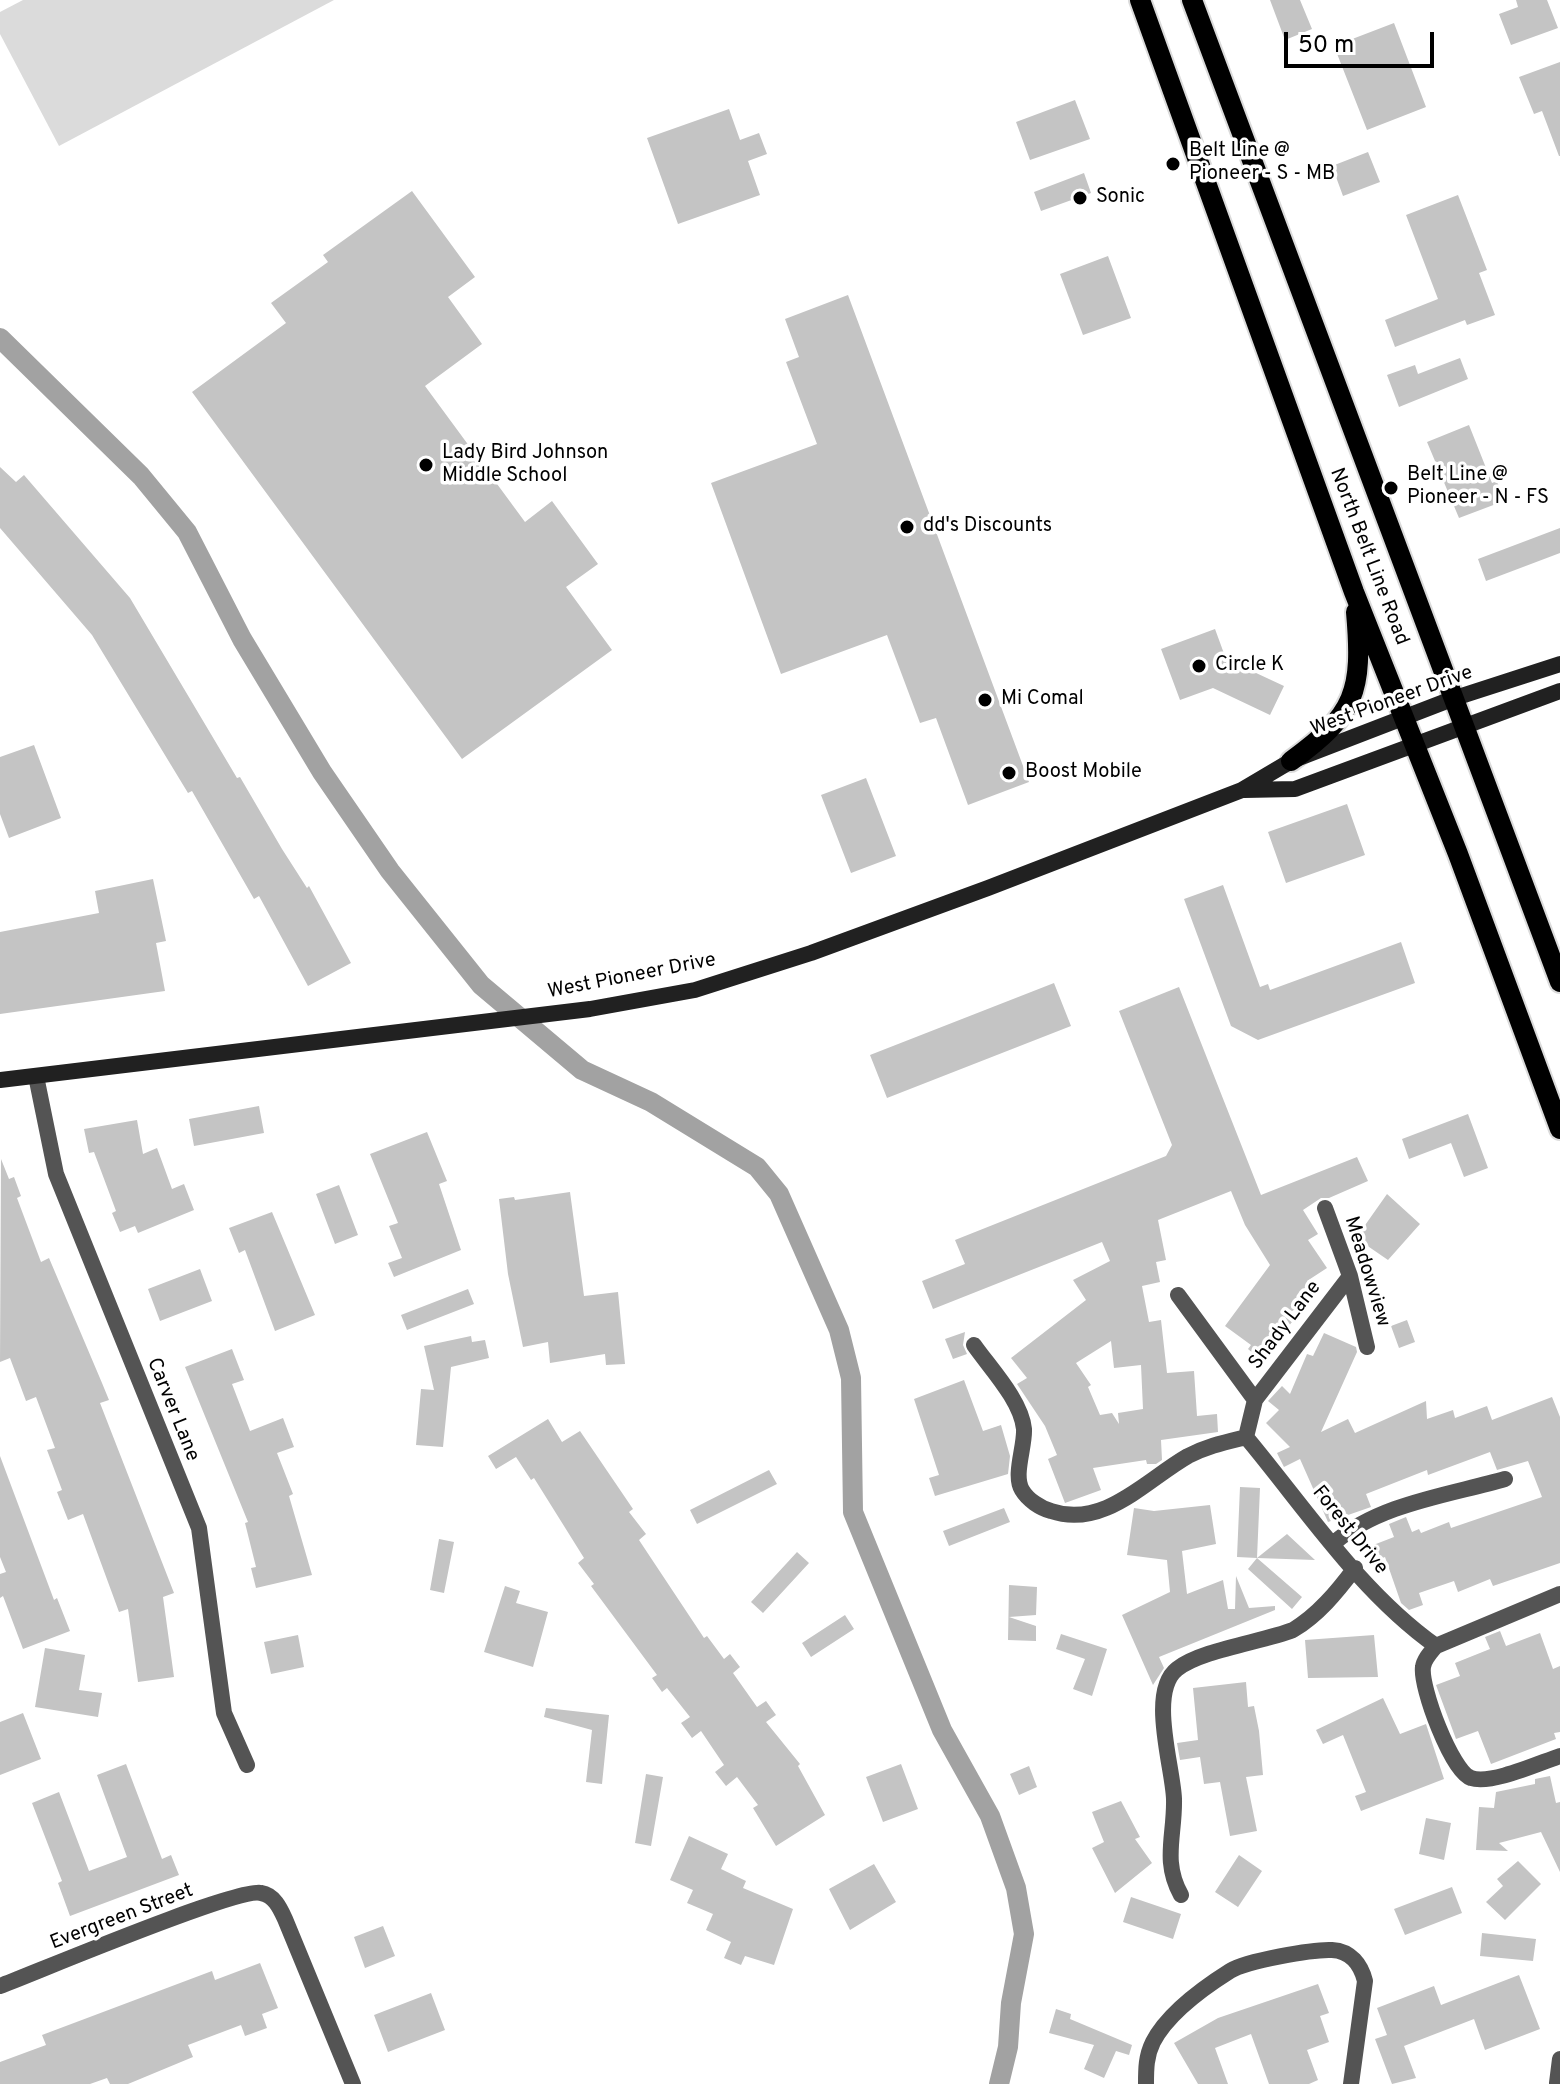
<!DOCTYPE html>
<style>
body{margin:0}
#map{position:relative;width:1560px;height:2084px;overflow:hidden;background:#fff;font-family:Overpass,sans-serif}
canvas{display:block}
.scale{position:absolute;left:1284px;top:32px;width:150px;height:36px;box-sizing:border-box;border:4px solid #000;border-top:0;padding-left:10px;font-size:24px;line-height:28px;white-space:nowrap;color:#000;-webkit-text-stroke:6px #fff;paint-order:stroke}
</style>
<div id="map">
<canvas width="1560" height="2084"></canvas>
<div class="scale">50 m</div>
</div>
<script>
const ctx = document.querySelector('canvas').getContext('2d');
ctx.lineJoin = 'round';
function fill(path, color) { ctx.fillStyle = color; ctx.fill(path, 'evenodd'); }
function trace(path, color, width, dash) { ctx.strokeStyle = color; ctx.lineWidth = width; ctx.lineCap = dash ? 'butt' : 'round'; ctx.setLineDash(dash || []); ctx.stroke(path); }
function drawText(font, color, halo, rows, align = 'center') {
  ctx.font = font + ' Overpass,sans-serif'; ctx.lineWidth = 7; ctx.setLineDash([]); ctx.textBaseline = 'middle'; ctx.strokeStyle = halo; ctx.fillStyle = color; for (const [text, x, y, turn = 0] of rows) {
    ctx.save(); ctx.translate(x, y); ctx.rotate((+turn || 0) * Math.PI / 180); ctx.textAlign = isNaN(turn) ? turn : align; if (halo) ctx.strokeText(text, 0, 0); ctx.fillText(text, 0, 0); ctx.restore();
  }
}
fill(new Path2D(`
 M23 0H334L59 146 0 34V12Z`), '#dbdbdb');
trace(new Path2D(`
 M0 338 141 476 187 532 242 639 322 772 390 871 481 985 582 1070 651 1102 757 1167 779 1194 839 1330 851 1378 853 1512 942 1730 990 1816 1016 1888 1024 1934 1011 2003 1008 2047 999 2084`), '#a2a2a2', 20);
fill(new Path2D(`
 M1270 0H1300L1312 29 1285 40Z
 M1516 0H1547L1558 28 1511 45 1499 14 1518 7Z
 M1394 23 1426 107 1367 130 1334 46Z
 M1560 62V156H1559L1542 111 1534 114 1519 77Z
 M1075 100 1090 139 1030 160 1016 122Z
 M729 109 740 140 759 133 767 154 748 161 760 195 678 224 647 138Z
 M1368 152 1380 182 1343 196 1332 166Z
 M1084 173 1091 193 1041 211 1034 192Z
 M412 191 475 277 448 297 482 344 425 386 525 522 552 501 598 564 566 587 612 650 462 759 192 392 286 323 271 303 328 262 323 255Z
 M1458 195 1487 270 1479 273 1495 315 1467 325 1465 320 1395 347 1385 320 1438 299 1406 215Z
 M1108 256 1131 318 1083 335 1060 274Z
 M848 295 1029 782 968 805 936 718 920 723 887 635 781 674 711 483 817 444 786 362 799 357 785 319Z
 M1460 358 1468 379 1399 407 1387 375 1415 365 1418 374Z
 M1469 425 1492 483 1497 481 1504 501 1459 518 1427 442Z
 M0 467 16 482 24 475 130 598 237 778 240 777 282 849 307 888 309 886 351 963 308 986 259 896 254 899 192 791 188 793 92 635 0 528Z
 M1560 528V553L1486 581 1478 559Z
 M1215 629 1226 659 1284 686 1270 715 1213 688 1180 700 1161 649Z
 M34 745 61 818 9 838 0 814V757Z
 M866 778 896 856 851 873 821 795Z
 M1347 804 1365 855 1286 883 1268 832Z
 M153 879 166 941 156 943 165 991 0 1014V932L99 913 95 891Z
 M1223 885 1260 987 1268 984 1270 990 1401 942 1415 983 1258 1040 1231 1026 1184 899Z
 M1054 983 1071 1026 887 1098 870 1055Z
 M1179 987 1261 1195 1357 1157 1368 1181 1329 1198H1321L1303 1210 1318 1234 1308 1240 1327 1268 1307 1281 1317 1294 1285 1316 1292 1322 1261 1360 1248 1349 1251 1345 1225 1326 1270 1265 1245 1225 1231 1191 1158 1220 1166 1260 1156 1262 1160 1282 1142 1286 1149 1322 1161 1320 1167 1373 1194 1371 1197 1416 1217 1414 1218 1432 1161 1440 1162 1460 1156 1464H1147L1146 1460 1093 1468 1101 1490 1065 1503 1048 1459 1057 1455 1045 1426 1017 1384 1027 1378 1011 1358 1086 1300 1073 1280 1110 1261 1102 1242 933 1309 922 1281 965 1264 955 1240 1166 1156 1172 1145 1119 1011ZM1111 1341 1114 1368 1141 1365 1143 1409 1118 1413 1119 1424 1112 1413 1100 1415 1088 1387 1091 1385 1076 1363Z
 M259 1106 264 1133 194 1146 189 1119Z
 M1468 1114 1488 1168 1464 1177 1451 1143 1409 1159 1402 1139Z
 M137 1120 143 1154 157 1148 172 1189 184 1184 194 1210 138 1233 135 1226 120 1232 112 1213 116 1211 94 1152 89 1153 84 1129Z
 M427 1132 447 1181 439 1184 461 1250 394 1277 388 1263 402 1258 389 1226 398 1223 370 1154Z
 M1 1159 9 1179 14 1177 21 1196 17 1198 41 1262 49 1258 102 1383 109 1400 100 1403 174 1593 163 1597 174 1677 138 1682 128 1609 119 1612 83 1514 68 1520 57 1492 62 1490 47 1450 55 1448 36 1397 26 1401 10 1358 0 1362Z
 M339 1185 358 1235 335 1244 316 1194Z
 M570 1192 584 1296 618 1292 625 1364 606 1365 605 1354 550 1363 548 1342 523 1347 508 1274 499 1199 514 1197 515 1200Z
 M1387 1194 1420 1224 1388 1260 1356 1238Z
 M272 1212 315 1315 275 1331 245 1250 239 1253 229 1228Z
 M200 1269 212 1301 160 1321 148 1289Z
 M468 1289 474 1304 407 1330 401 1315Z
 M1407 1320 1415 1342 1399 1348 1391 1326Z
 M965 1332 963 1345 967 1354 953 1359 945 1339Z
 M1324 1333 1356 1347 1357 1352 1321 1432 1348 1419 1355 1433 1426 1401 1427 1419 1453 1410 1455 1418 1487 1406 1492 1420 1552 1397 1560 1417V1563L1493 1586 1490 1579 1458 1592 1454 1581 1419 1593 1423 1605 1409 1610 1401 1603 1385 1557 1368 1564 1363 1549 1394 1537 1389 1524 1406 1517 1412 1532 1419 1529 1421 1533 1449 1522 1451 1528 1542 1497 1528 1461 1497 1470 1490 1452 1428 1475 1427 1470 1366 1494 1371 1507 1328 1522 1300 1459 1284 1467 1277 1453 1290 1447 1266 1423 1279 1410 1268 1401 1282 1386 1290 1394 1307 1354 1313 1356Z
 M471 1336 472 1342 485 1340 489 1358 451 1367 443 1447 416 1445 421 1389 434 1390 424 1346Z
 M232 1349 244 1380 232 1384 250 1431 283 1418 294 1447 277 1453 293 1494 289 1496 312 1575 256 1588 251 1568 256 1567 245 1523 248 1522 185 1367Z
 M964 1380 983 1431 1001 1425 1010 1456 1008 1474 935 1496 929 1478 939 1475 914 1399Z
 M548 1419 562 1442 580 1431 633 1509 629 1512 646 1534 639 1540 704 1638 707 1636 724 1659 730 1654 740 1667 733 1673 757 1707 766 1701 776 1715 766 1722 800 1764 798 1766 825 1815 776 1846 753 1808 758 1805 737 1777 726 1786 715 1772 724 1765 701 1731 692 1738 681 1723 690 1717 667 1688 662 1692 652 1678 657 1675 591 1586 594 1584 578 1563 584 1558 534 1478 531 1480 516 1457 496 1469 488 1456Z
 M0 1456 54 1600 57 1598 70 1631 23 1649 3 1596 0 1598V1574L6 1572 0 1557Z
 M769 1470 777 1484 697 1524 690 1510Z
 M1240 1487 1260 1488 1257 1558 1237 1557Z
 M1210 1505 1216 1544 1182 1551 1187 1594 1223 1580 1228 1609H1235L1236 1576 1249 1608 1275 1606V1610L1159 1657 1164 1668 1153 1685 1122 1615 1170 1592 1167 1560 1127 1555 1134 1508 1154 1511Z
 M1004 1508 1010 1522 949 1546 943 1531Z
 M1287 1534 1315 1560 1257 1558Z
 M439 1539 454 1542 444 1593 430 1590Z
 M797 1552 809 1563 763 1613 751 1602Z
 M1257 1558 1302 1597 1292 1609 1248 1569Z
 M1009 1585 1037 1587 1036 1615 1009 1617 1036 1626V1641L1008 1640Z
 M505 1586 520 1591 516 1603 548 1612 533 1667 484 1652Z
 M845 1615 854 1629 811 1657 802 1643Z
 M1500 1631 1506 1646 1540 1633 1553 1669 1560 1666V1732L1554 1733 1556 1739 1491 1764 1478 1731 1456 1739 1436 1685 1460 1676 1455 1663 1490 1649 1485 1637Z
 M1061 1634 1107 1649 1092 1696 1073 1689 1085 1659 1056 1649Z
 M298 1635 304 1667 271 1674 264 1642Z
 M1374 1635 1378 1677 1308 1678 1305 1640Z
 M45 1648 85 1655 79 1690 102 1693 98 1717 35 1707Z
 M1246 1682 1248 1707 1254 1706 1259 1731 1263 1775 1246 1777 1257 1831 1230 1836 1220 1782 1204 1784 1200 1757 1180 1760 1177 1743 1198 1740 1193 1688Z
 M1383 1698 1400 1734 1426 1724 1444 1779 1361 1811 1355 1796 1366 1792 1343 1735 1323 1744 1316 1730Z
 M546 1708 609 1715 602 1784 586 1782 592 1730 544 1717Z
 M23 1713 41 1759 0 1775V1722Z
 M126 1764 162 1859 171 1855 179 1875 70 1916 58 1883 62 1881 32 1803 59 1792 89 1871 127 1857 97 1775Z
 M901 1764 918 1809 883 1822 866 1777Z
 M1029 1766 1037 1787 1019 1795 1010 1774Z
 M646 1774 663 1777 651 1846 635 1843Z
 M1550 1776 1556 1803 1560 1802V1872L1541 1832 1499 1843 1508 1851 1476 1850 1479 1807 1494 1808 1496 1792 1535 1784V1779Z
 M1121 1801 1140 1837 1135 1839 1152 1863 1115 1893 1092 1848 1104 1842 1092 1812Z
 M1426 1818 1451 1823 1444 1860 1419 1854Z
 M689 1836 728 1854 721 1869 746 1881 743 1888 793 1909 774 1965 745 1956 741 1965 724 1958 731 1942 706 1930 713 1914 687 1903 693 1890 670 1880Z
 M1239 1855 1262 1871 1238 1907 1215 1892Z
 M1518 1861 1541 1884 1505 1920 1486 1902 1503 1886 1497 1879Z
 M874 1864 896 1902 850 1930 829 1889Z
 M1452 1887 1462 1913 1405 1935 1394 1909Z
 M1131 1897 1181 1914 1173 1939 1123 1922Z
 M383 1926 395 1956 365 1968 354 1937Z
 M1482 1933 1536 1939 1533 1961 1480 1956Z
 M260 1963 278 2008 262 2014 267 2028 245 2036 241 2025 188 2045 193 2057 128 2084H110L107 2078 90 2084H0V2062L46 2045 42 2035 212 1971 215 1980Z
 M1519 1975 1540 2029 1485 2050 1474 2019 1404 2046 1416 2078 1392 2084 1375 2039 1387 2035 1377 2008 1434 1986 1441 2005Z
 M1318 1984 1329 2013 1320 2016 1329 2042 1307 2050 1318 2080 1309 2084H1269L1251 2034 1215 2048 1228 2084H1198L1174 2043 1218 2018Z
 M431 1993 445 2030 388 2052 374 2015Z
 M1056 2009 1071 2014 1070 2019 1132 2045 1129 2055 1116 2051 1104 2078 1084 2069 1094 2045 1049 2033Z`), '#c4c4c4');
const primary = new Path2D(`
 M1140 0 1354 592 1458 854 1560 1129
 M1192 0 1560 982
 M1291 761C1356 714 1363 691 1356 612`);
trace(primary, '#dbdbdb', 24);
trace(new Path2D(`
 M36 1076 56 1174 199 1528 224 1713 247 1765
 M1325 1208 1350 1276 1367 1347
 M1178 1295 1255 1400 1246 1437C1306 1509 1360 1592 1436 1646
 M974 1345C990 1368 1021 1400 1024 1429 1025 1447 1013 1475 1022 1490 1028 1500 1040 1508 1051 1511 1104 1529 1146 1480 1188 1456 1207 1446 1226 1442 1246 1437
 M1255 1400 1350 1276
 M1334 1543C1378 1504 1449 1495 1505 1479
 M1436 1646C1431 1652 1424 1659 1423 1667 1420 1687 1452 1772 1471 1778 1491 1785 1539 1763 1560 1756
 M1436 1646 1560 1594
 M1181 1895C1162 1861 1175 1835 1174 1799 1173 1767 1148 1692 1177 1669 1201 1650 1262 1642 1293 1630 1318 1615 1337 1592 1355 1568
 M0 1986C37 1972 238 1887 261 1893 274 1895 280 1908 285 1919L353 2084
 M1557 2083 1560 2059
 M1146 2084C1146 2069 1146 2056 1153 2042 1168 2013 1203 1988 1230 1971 1246 1961 1313 1949 1332 1950 1351 1951 1361 1965 1365 1981L1351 2084`), '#545454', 16);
trace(new Path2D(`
 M1244 790 1295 789 1560 691
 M0 1080 590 1009 695 990 811 953 988 888 1242 790 1291 761 1452 699 1560 664`), '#212121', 16);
trace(primary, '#000', 20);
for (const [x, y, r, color] of [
 [1173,164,8,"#000"],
 [1080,198,8,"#000"],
 [426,465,8,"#000"],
 [1391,488,8,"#000"],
 [907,527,8,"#000"],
 [1199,666,8,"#000"],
 [985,700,8,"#000"],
 [1009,773,8,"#000"]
]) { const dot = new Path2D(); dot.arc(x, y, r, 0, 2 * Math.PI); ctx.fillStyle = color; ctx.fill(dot); trace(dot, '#fff', 3); }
drawText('20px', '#000', '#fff', [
 ["Belt Line @",1189,152],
 ["Pioneer - S - MB",1189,175],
 ["Sonic",1096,198],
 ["Lady Bird Johnson",442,454],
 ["Middle School",442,477],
 ["Belt Line @",1407,476],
 ["Pioneer - N - FS",1407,499],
 ["dd's Discounts",923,527],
 ["Circle K",1215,666],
 ["Mi Comal",1001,700],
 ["Boost Mobile",1025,773]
], 'left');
drawText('20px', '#000', '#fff', [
 ["North Belt Line Road",1368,557,69],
 ["West Pioneer Drive",1392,702,-20],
 ["West Pioneer Drive",632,977,-11],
 ["Meadowview",1366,1272,73],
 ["Shady Lane",1286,1326,-53],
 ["Carver Lane",172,1410,68],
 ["Forest Drive",1349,1531,51],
 ["Evergreen Street",122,1918,-21]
]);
</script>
